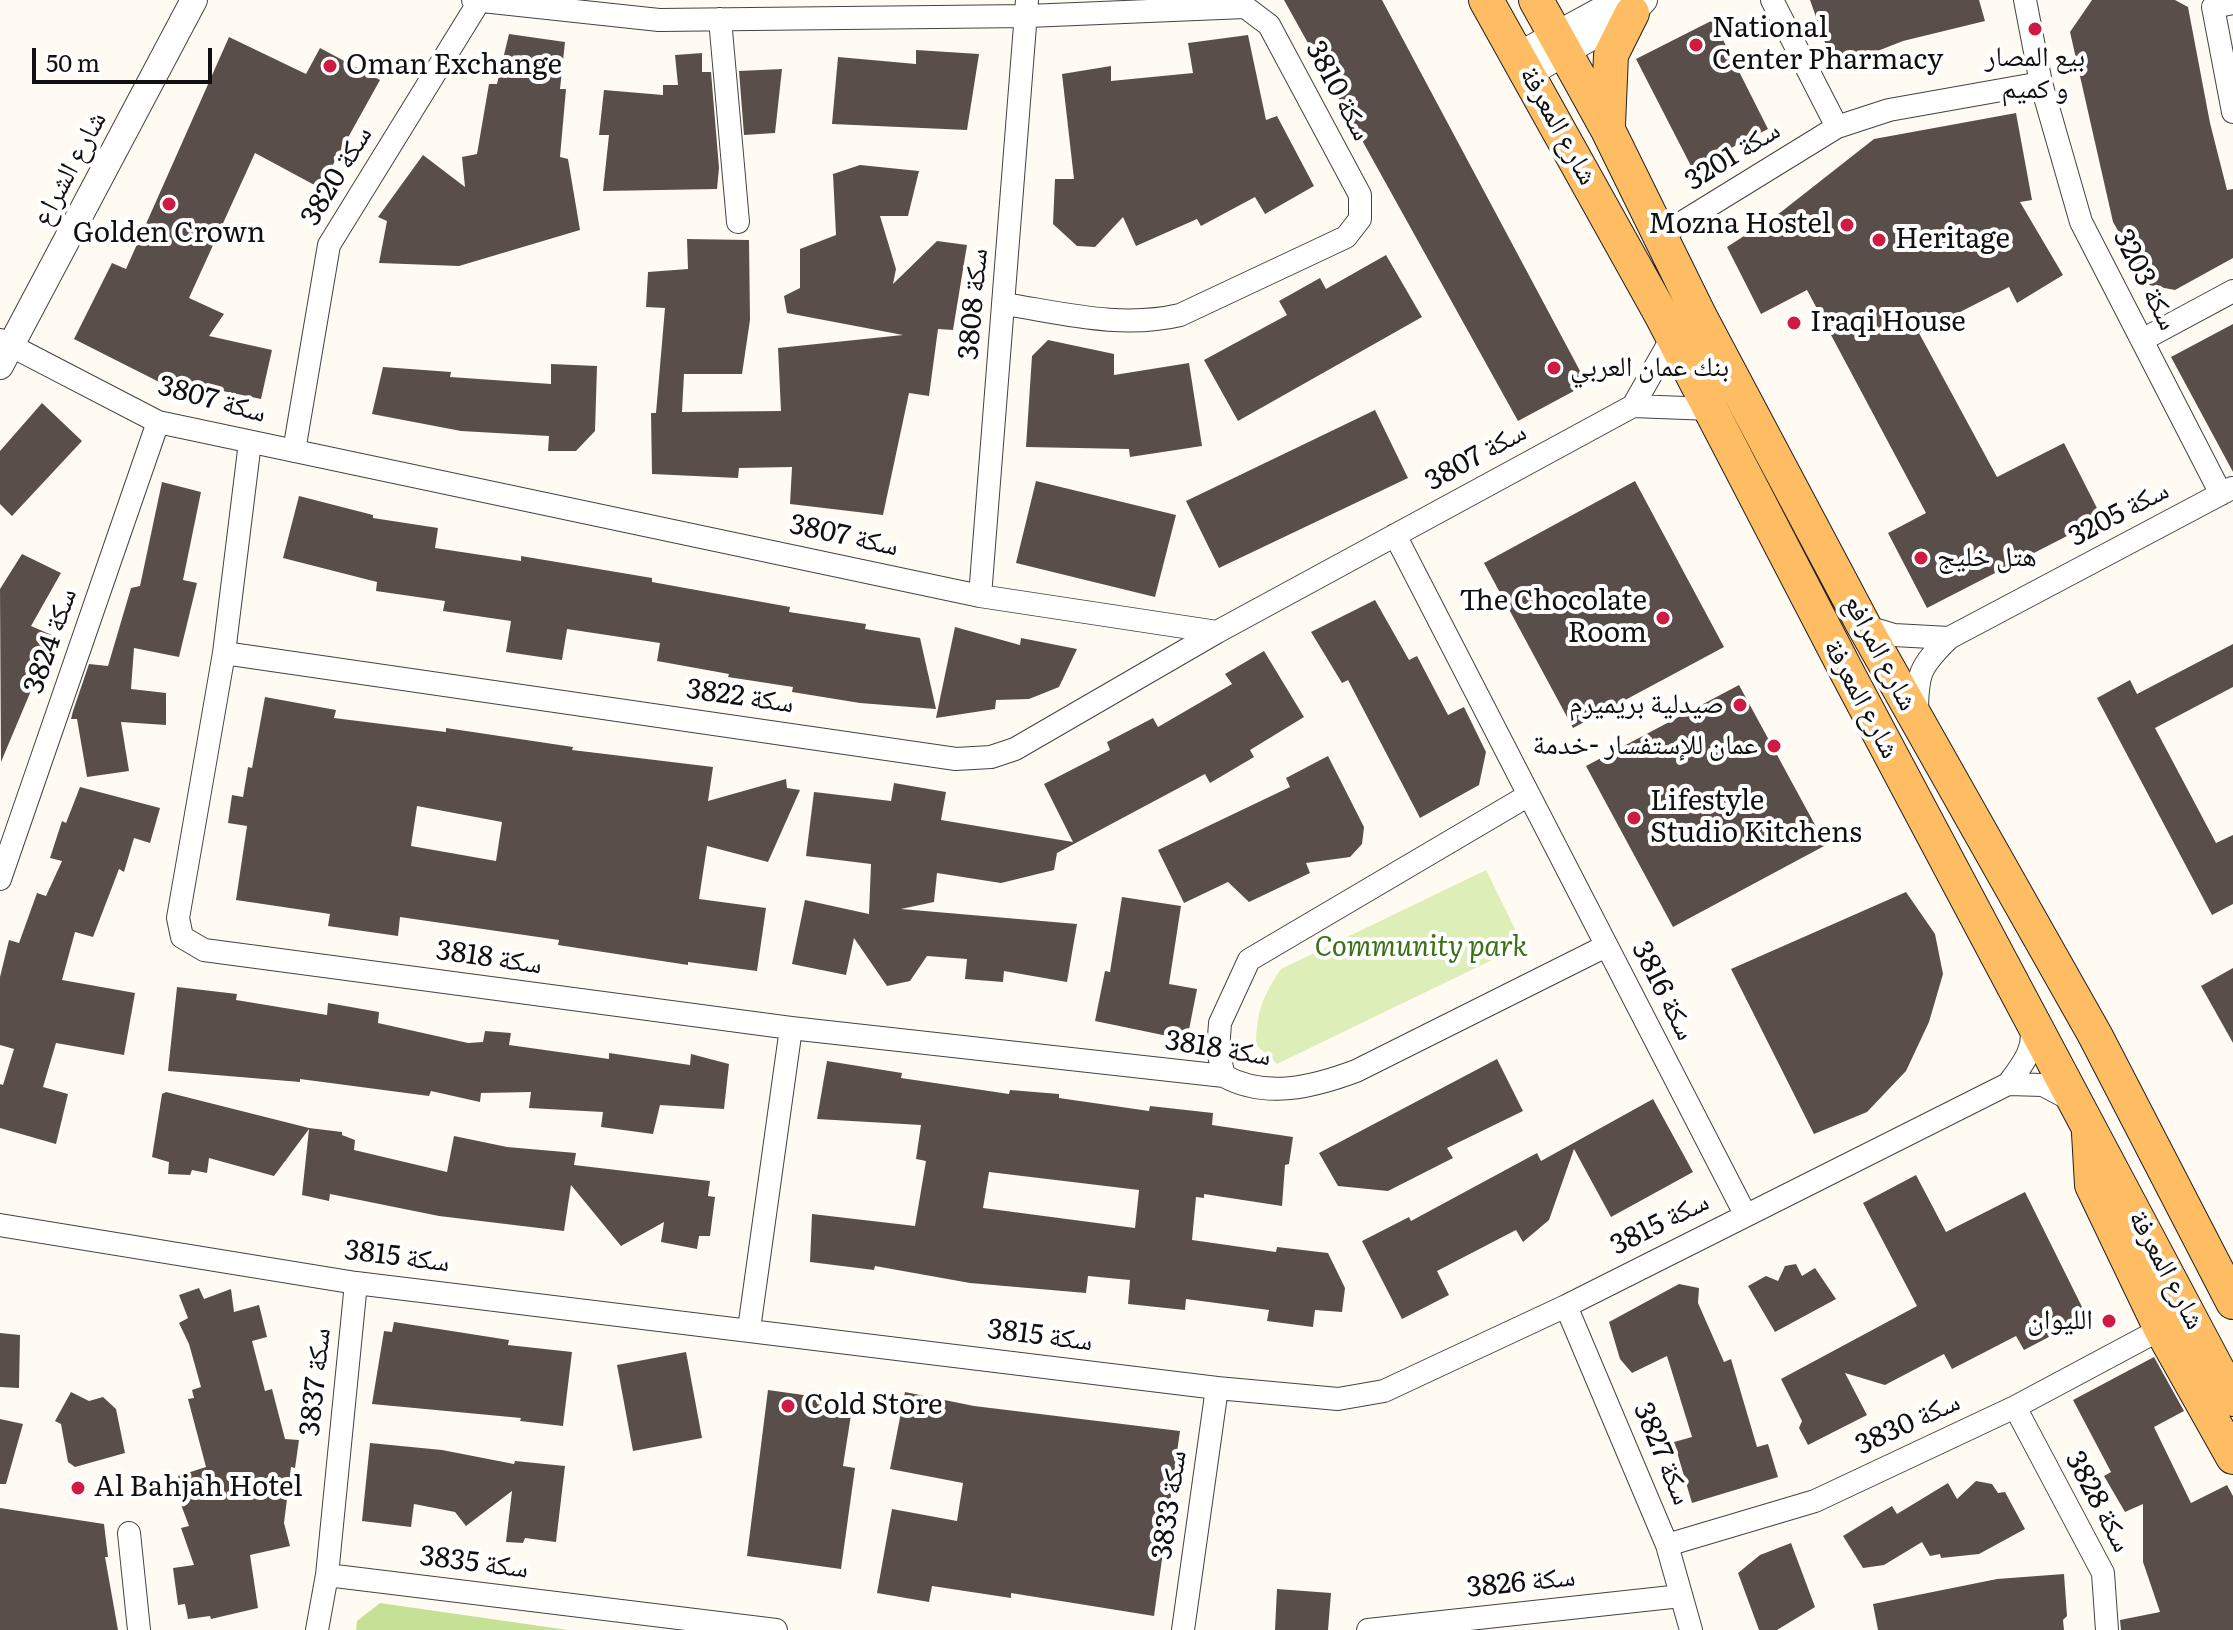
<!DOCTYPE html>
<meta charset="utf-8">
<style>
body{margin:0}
#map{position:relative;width:2233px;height:1630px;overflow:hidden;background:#fffbf3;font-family:Literata,serif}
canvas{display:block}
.scale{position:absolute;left:32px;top:48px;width:180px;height:36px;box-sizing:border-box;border:4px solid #101010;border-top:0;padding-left:10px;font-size:24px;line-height:28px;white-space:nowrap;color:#101010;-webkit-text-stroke:6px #fff;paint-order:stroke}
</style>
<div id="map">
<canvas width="2233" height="1630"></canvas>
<div class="scale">50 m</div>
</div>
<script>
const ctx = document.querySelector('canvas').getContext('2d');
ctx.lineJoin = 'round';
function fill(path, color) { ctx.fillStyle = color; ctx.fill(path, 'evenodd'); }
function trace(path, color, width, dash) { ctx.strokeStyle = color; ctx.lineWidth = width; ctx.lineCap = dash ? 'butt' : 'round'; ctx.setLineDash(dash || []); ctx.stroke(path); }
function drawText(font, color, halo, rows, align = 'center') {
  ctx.font = font + ' Literata,"Noto Naskh Arabic",serif'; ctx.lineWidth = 8; ctx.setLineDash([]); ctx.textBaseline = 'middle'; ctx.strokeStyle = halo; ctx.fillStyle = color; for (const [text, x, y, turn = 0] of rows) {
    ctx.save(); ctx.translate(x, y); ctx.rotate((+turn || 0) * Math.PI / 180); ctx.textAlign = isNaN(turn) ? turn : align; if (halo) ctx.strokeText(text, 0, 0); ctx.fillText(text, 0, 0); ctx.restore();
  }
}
fill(new Path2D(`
 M1486 870 1523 945 1277 1064 1256 1045C1256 1013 1263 995 1281 969Z`), '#deeeb8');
fill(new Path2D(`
 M380 1603 568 1630H356L357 1621Z`), '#c5e196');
fill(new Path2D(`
 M1284 0H1382L1587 384 1518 421Z
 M1810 0H1979L1985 21 1903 41 1834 68Z
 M2092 0H2175L2188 7 2210 123 2227 190 2233 189V258L2175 290 2149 285 2113 222 2070 32Z
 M1713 20 1768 129 1692 168 1636 59Z
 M509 34 565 42 560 89H566L560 157 568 159 580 230 459 266 379 263 387 221 378 217 423 155 465 187 462 157 477 154 489 84H497Z
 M1248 35 1266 120 1277 116 1314 186 1265 214 1255 197 1201 226 1197 219 1136 246 1123 217 1095 247 1077 246 1053 224 1055 179H1074L1062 74 1111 66V81L1193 73 1188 43Z
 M229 37 306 74 320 48 380 80 320 188 255 153 189 298 224 314 209 336 272 350 261 399 180 382 175 390 74 339 112 263 126 269Z
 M916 50 979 54 967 130 832 124 838 57 916 64Z
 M702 53V72H711L719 168 717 189 603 191 609 135H599L604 90 663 95V85H678L675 55Z
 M782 69 775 133 744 135 739 71Z
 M2016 113 2032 200 2020 202 2063 275 2017 303 2009 287 1919 333 1997 477 2064 443 2102 518 1927 608 1888 533 1926 513 1807 290 1761 314 1727 247 1781 212 1874 139Z
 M860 165 919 171 908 216H880L896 269 893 284 937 241 967 245 953 330 938 329 929 396 909 393 883 515 790 504 792 467 739 468 738 478 652 474 651 413H656L665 308 646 307 648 272 688 269 687 239 749 240 750 320 742 374H684L682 412 781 411 778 348 903 335 787 313 784 296 800 288V249L836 235 833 174Z
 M1386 255 1422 317 1238 421 1204 360 1287 315 1279 301 1320 278 1326 289Z
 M2233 324V472L2171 357Z
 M1048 340 1114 354V375L1189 363 1202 446 1130 457 1129 449 1026 447 1032 356Z
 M551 364 597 366 595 431 576 451H548L549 436 461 431 372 414 383 367 451 372 450 377 551 384Z
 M42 403 82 441 12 516 0 504V451Z
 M1375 410 1408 478 1219 568 1186 501Z
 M1036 481 1176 515 1155 597 1016 563Z
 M1635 481 1724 647 1573 728 1484 563Z
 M162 482 201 492 183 580 197 583 179 657 134 648 131 689 166 693V725L121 722 129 771 87 777 77 719H71L73 711 89 664 108 666 131 588 140 586Z
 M299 496 373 515V518L438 528 435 548 521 561V556L652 578V582L790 607 789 612 866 624 865 629 920 638 936 709 860 703 792 692 793 687 728 677 729 674 657 661 660 643 567 629 562 660 506 652 511 621 443 611 445 601 376 591 377 582 283 558Z
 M22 554 61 573 31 626 54 636 1 762 0 589Z
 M1375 600 1409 660 1417 656 1448 715 1464 707 1486 752 1479 785 1420 818 1348 680 1342 683 1311 632Z
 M955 627 1020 645 1021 638 1077 649 1059 687 1029 699 996 700 995 709 936 718Z
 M2233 644V687L2155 728 2216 843 2233 835V904L2212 915 2097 698 2130 680 2137 694Z
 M1264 651 1304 717 1250 750 1254 757 1210 783 1205 774 1057 853 1054 870 1001 883 937 873 934 902 901 909 1077 924 1067 982 1004 971 1003 982 965 979 967 959 927 956 910 981 887 986 854 938 846 975 792 964 805 900 869 914 871 864 806 856 814 792 891 801 894 783 946 792 941 820 1073 842 1044 784 1110 750 1107 742 1153 718 1158 727 1232 684 1225 674Z
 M1739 685 1826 845 1673 927 1586 766Z
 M265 697 336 710 334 718 446 732V728L573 747 572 750 713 767 708 801 786 779 787 788 800 790 768 862 707 846 699 899 766 908 757 971 688 962V965L558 945 559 940 400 917 398 936 328 926 330 914 236 900 247 826 228 823 232 795 243 797 248 767 252 768ZM417 806 502 822 496 861 411 846Z
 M1328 756 1364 827 1362 844 1350 857 1306 863 1310 873 1249 902 1228 882 1184 903 1158 850 1290 787 1286 778Z
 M80 787 160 808 150 843 134 838 124 872 119 869 93 937 75 932 62 980 135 993 124 1055 56 1043 43 1087 68 1094 56 1144 0 1128V1084L3 1085 14 1049 0 1045V977L9 940 19 943 37 893 46 896 62 861 50 858 62 821 66 823Z
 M1906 892 1935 934 1943 974 1929 1022 1906 1071 1867 1112 1814 1134 1731 969Z
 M1122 897 1181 906 1169 984 1197 989 1187 1040 1095 1021 1105 971 1110 972Z
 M2233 968V1043L2201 986Z
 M177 987 237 994 236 1000 327 1015 328 1003 379 1012 378 1023 468 1043 483 1042 485 1031 511 1033 509 1045 609 1059V1053L690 1065 691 1054 729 1064 724 1109 660 1105 653 1134 601 1127 603 1112 529 1108 531 1092 481 1093 480 1102 431 1091 429 1096 300 1079V1082L168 1071Z
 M1497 1059 1523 1111 1447 1148 1453 1158 1388 1191 1338 1186 1319 1153Z
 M827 1061 902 1073 901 1078 1009 1094 1010 1090 1059 1094V1098L1149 1111 1150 1106 1213 1113 1212 1125 1293 1137 1289 1164 1285 1165 1282 1206 1204 1194V1198L1196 1197 1192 1240 1276 1252 1277 1247 1328 1253 1345 1288 1342 1312 1315 1310 1313 1327 1267 1321 1269 1310 1186 1299 1185 1310 1128 1304 1130 1280 1088 1276 1086 1293 970 1283 875 1266 874 1270 810 1262 812 1214 915 1226 926 1161 916 1159 921 1125 817 1119ZM989 1172 1139 1190 1135 1228 983 1208Z
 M166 1092 309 1128 342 1132V1135L355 1140 354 1150 447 1172 454 1136 507 1147 576 1153 574 1165 710 1181 708 1196 715 1197 710 1236H699L697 1249 661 1242 664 1222 621 1246 571 1185 564 1231 439 1216 330 1194 329 1201 302 1195 309 1129 274 1176 209 1158 207 1173 192 1170 190 1175 168 1174 169 1162 152 1157 162 1094Z
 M1653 1099 1693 1172 1611 1217 1574 1149 1549 1220 1523 1242 1516 1230 1437 1271 1449 1295 1402 1319 1362 1241 1409 1217 1411 1221 1537 1153 1541 1161Z
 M1916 1175 1946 1232 2025 1192 2087 1317 2024 1350 2016 1336 1952 1369 1944 1354 1885 1385 1845 1373 1867 1415 1808 1445 1799 1428 1802 1421 1781 1379 1917 1306 1863 1203Z
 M1796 1264 1802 1276 1815 1268 1836 1299 1775 1332 1748 1286 1766 1276 1778 1281 1785 1266Z
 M1679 1284 1699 1288 1698 1303 1724 1362 1731 1359 1757 1447 1768 1444 1778 1477 1692 1503 1674 1442 1692 1437 1667 1356 1632 1373 1620 1359 1609 1322Z
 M199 1288 204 1299 231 1289 234 1312 259 1305 267 1337 252 1341 265 1391 272 1389 285 1439 299 1440 295 1468 291 1467 284 1523 290 1546 250 1555 258 1608 211 1619 210 1616 188 1619 185 1604 178 1605 173 1568 194 1565 181 1528 189 1526 180 1502 186 1500 178 1476 206 1467 188 1399 194 1398 192 1390 201 1387 189 1344 179 1323 188 1318 179 1295Z
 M394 1322 509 1340 508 1345 572 1352 563 1426 520 1421 521 1418 372 1404 384 1331 392 1332Z
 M0 1333 20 1335 19 1388 0 1387Z
 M686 1352 702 1438 633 1451 617 1365Z
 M2154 1357 2184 1411 2154 1427 2191 1503 2227 1485 2233 1496V1630H2121L2120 1620 2160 1612 2143 1562V1504L2125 1512 2104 1476 2111 1472 2073 1400Z
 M768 1390 853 1402 843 1466 855 1468 841 1569 747 1556Z
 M71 1392 89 1401 103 1397 116 1409 125 1453 75 1467 68 1462 61 1424 55 1421Z
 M905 1392 974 1406 1180 1431 1154 1616 1011 1593V1598L932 1586 929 1602 877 1593 892 1509 957 1521 963 1483 890 1469Z
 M0 1419 23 1424 6 1484H0Z
 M370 1443 442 1450 514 1464 515 1461 565 1466 556 1542 525 1538 523 1543 506 1542 512 1491 466 1526 455 1512 414 1504 411 1527 362 1521Z
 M1976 1481 1992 1484 1998 1493 2005 1492 2025 1529 1979 1554 1941 1558 1940 1554 1930 1556 1922 1542 1884 1565 1863 1568 1843 1536 1892 1506 1897 1514 1948 1483 1957 1499Z
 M0 1508 104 1524 108 1557H105L118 1630H0Z
 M1791 1543 1815 1607 1777 1630H1759L1738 1573 1760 1555Z
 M2064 1574 2067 1616 2063 1620 2064 1630H1878L1873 1604 1997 1579Z
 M1277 1589 1331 1593 1328 1630H1275Z`), '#5a4e4b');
const minor = new Path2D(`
 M473 0 659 20 1028 16 1245 7 1269 25 1360 195V219L1346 237 1180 315C1121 329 1063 313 1004 304
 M1772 0 1837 127
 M2025 0 2041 83 2081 222 2221 494
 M2233 3 2213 7 2233 112
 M720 19 738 222
 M1660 236 1837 127 1889 110 2041 83
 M0 340 158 422 980 596 1217 632 1633 406 1711 409
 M2142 340 2233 291
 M1633 406 1673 336
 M250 442 224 653 178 918 182 937 204 950 791 1028 1224 1076C1266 1099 1313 1087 1356 1071L1606 946
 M294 451 329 245 480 0
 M1395 535 1745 1214
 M980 596 1027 0
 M1864 626 1894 635 1949 638
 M224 653 956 759 991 757 1015 749 1217 632
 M1917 715C1917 674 1919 667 1949 638L2232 488
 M0 879 158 422
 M1224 1076 1218 1051 1220 1023 1249 960 1529 795
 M2008 1084 2043 1085 2075 1102
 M0 1225 356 1283 1217 1388 1338 1399 1384 1391 1566 1306 2008 1084C2023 1064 2036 1049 2031 1023
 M1566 1306 1667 1545 1691 1630
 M749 1329 791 1028
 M2015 1407 2103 1573 2107 1630
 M129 1533 139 1630
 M1667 1545 1815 1501 2015 1407 2161 1329
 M327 1575 776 1630
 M317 1630 327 1575 356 1283
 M1183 1630 1217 1388
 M1368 1630 1681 1596`);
const tertiary = new Path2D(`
 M1519 55 1620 0
 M1530 73 1632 13 1644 0
 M0 366 194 0`);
const primary = new Path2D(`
 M1486 0 1661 314 1849 676 2233 1399
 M1536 0 1608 130 1700 317 1864 626 2095 1035 2233 1302
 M1608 125 1611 55 1632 13
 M2089 1133 2092 1185 2161 1329 2233 1457`);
trace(minor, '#434343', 24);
trace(tertiary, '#434343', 28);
trace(primary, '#212121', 36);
trace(minor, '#fff', 22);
trace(tertiary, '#fff', 26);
trace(primary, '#ffbd63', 34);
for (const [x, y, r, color] of [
 [2035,29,8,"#cf1a43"],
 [1696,45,8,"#cf1a43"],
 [330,66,8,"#cf1a43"],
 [169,204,8,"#cf1a43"],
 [1847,225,8,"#cf1a43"],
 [1879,240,8,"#cf1a43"],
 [1794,323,8,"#cf1a43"],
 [1554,368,8,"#cf1a43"],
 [1921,558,8,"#cf1a43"],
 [1663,618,8,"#cf1a43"],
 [1740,705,8,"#cf1a43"],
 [1774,746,8,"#cf1a43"],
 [1634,818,8,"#cf1a43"],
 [2109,1321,8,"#cf1a43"],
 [788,1406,8,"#cf1a43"],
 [78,1488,8,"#cf1a43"]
]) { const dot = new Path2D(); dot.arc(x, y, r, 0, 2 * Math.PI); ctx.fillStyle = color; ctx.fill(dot); trace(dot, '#fff', 3); }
drawText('28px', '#101010', '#fff', [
 ["National",1712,29],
 ["Center Pharmacy",1712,61],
 ["بيع المصار",2035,58,"center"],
 ["و كميم",2035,90,"center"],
 ["Oman Exchange",346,66],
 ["Mozna Hostel",1831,225,"right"],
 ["Golden Crown",169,234,"center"],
 ["Heritage",1895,240],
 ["Iraqi House",1810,323],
 ["بنك عمان العربي",1570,368],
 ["هتل خلیج",1937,558],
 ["The Chocolate",1647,602,"right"],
 ["Room",1647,634,"right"],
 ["صيدلية بريميرم",1724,705,"right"],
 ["عمان للإستفسار -خدمة",1758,746,"right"],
 ["Lifestyle",1650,802],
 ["Studio Kitchens",1650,834],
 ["الليوان",2093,1321,"right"],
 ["Cold Store",804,1406],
 ["Al Bahjah Hotel",94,1488]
], 'left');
drawText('28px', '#101010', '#fff', [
 ["سكة 3810",1338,91,62],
 ["شارع المعرفة",1558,126,61],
 ["سكة 3201",1733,156,-32],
 ["شارع الشراع",70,169,-62],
 ["سكة 3820",337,176,-59],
 ["سكة 3203",2145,280,63],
 ["سكة 3808",974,304,-85],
 ["سكة 3807",212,400,15],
 ["سكة 3807",1476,457,-29],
 ["سكة 3205",2119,514,-28],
 ["سكة 3807",844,536,12],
 ["سكة 3824",51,641,-71],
 ["شارع المرافع",1880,653,62],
 ["سكة 3822",740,697,8],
 ["شارع المعرفة",1861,699,62],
 ["سكة 3818",489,958,8],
 ["سكة 3816",1663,991,63],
 ["سكة 3818",1218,1049,9],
 ["سكة 3815",1660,1224,-27],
 ["سكة 3815",397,1257,7],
 ["شارع المعرفة",2166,1270,62],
 ["سكة 3815",1040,1336,7],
 ["سكة 3837",316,1382,-84],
 ["سكة 3830",1908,1424,-25],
 ["سكة 3827",1662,1454,67],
 ["سكة 3828",2098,1502,62],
 ["سكة 3833",1170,1505,-82],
 ["سكة 3835",474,1563,7],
 ["سكة 3826",1521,1583,-6]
]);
drawText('italic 28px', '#3b6f19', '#fff', [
 ["Community park",1421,948]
]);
</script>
